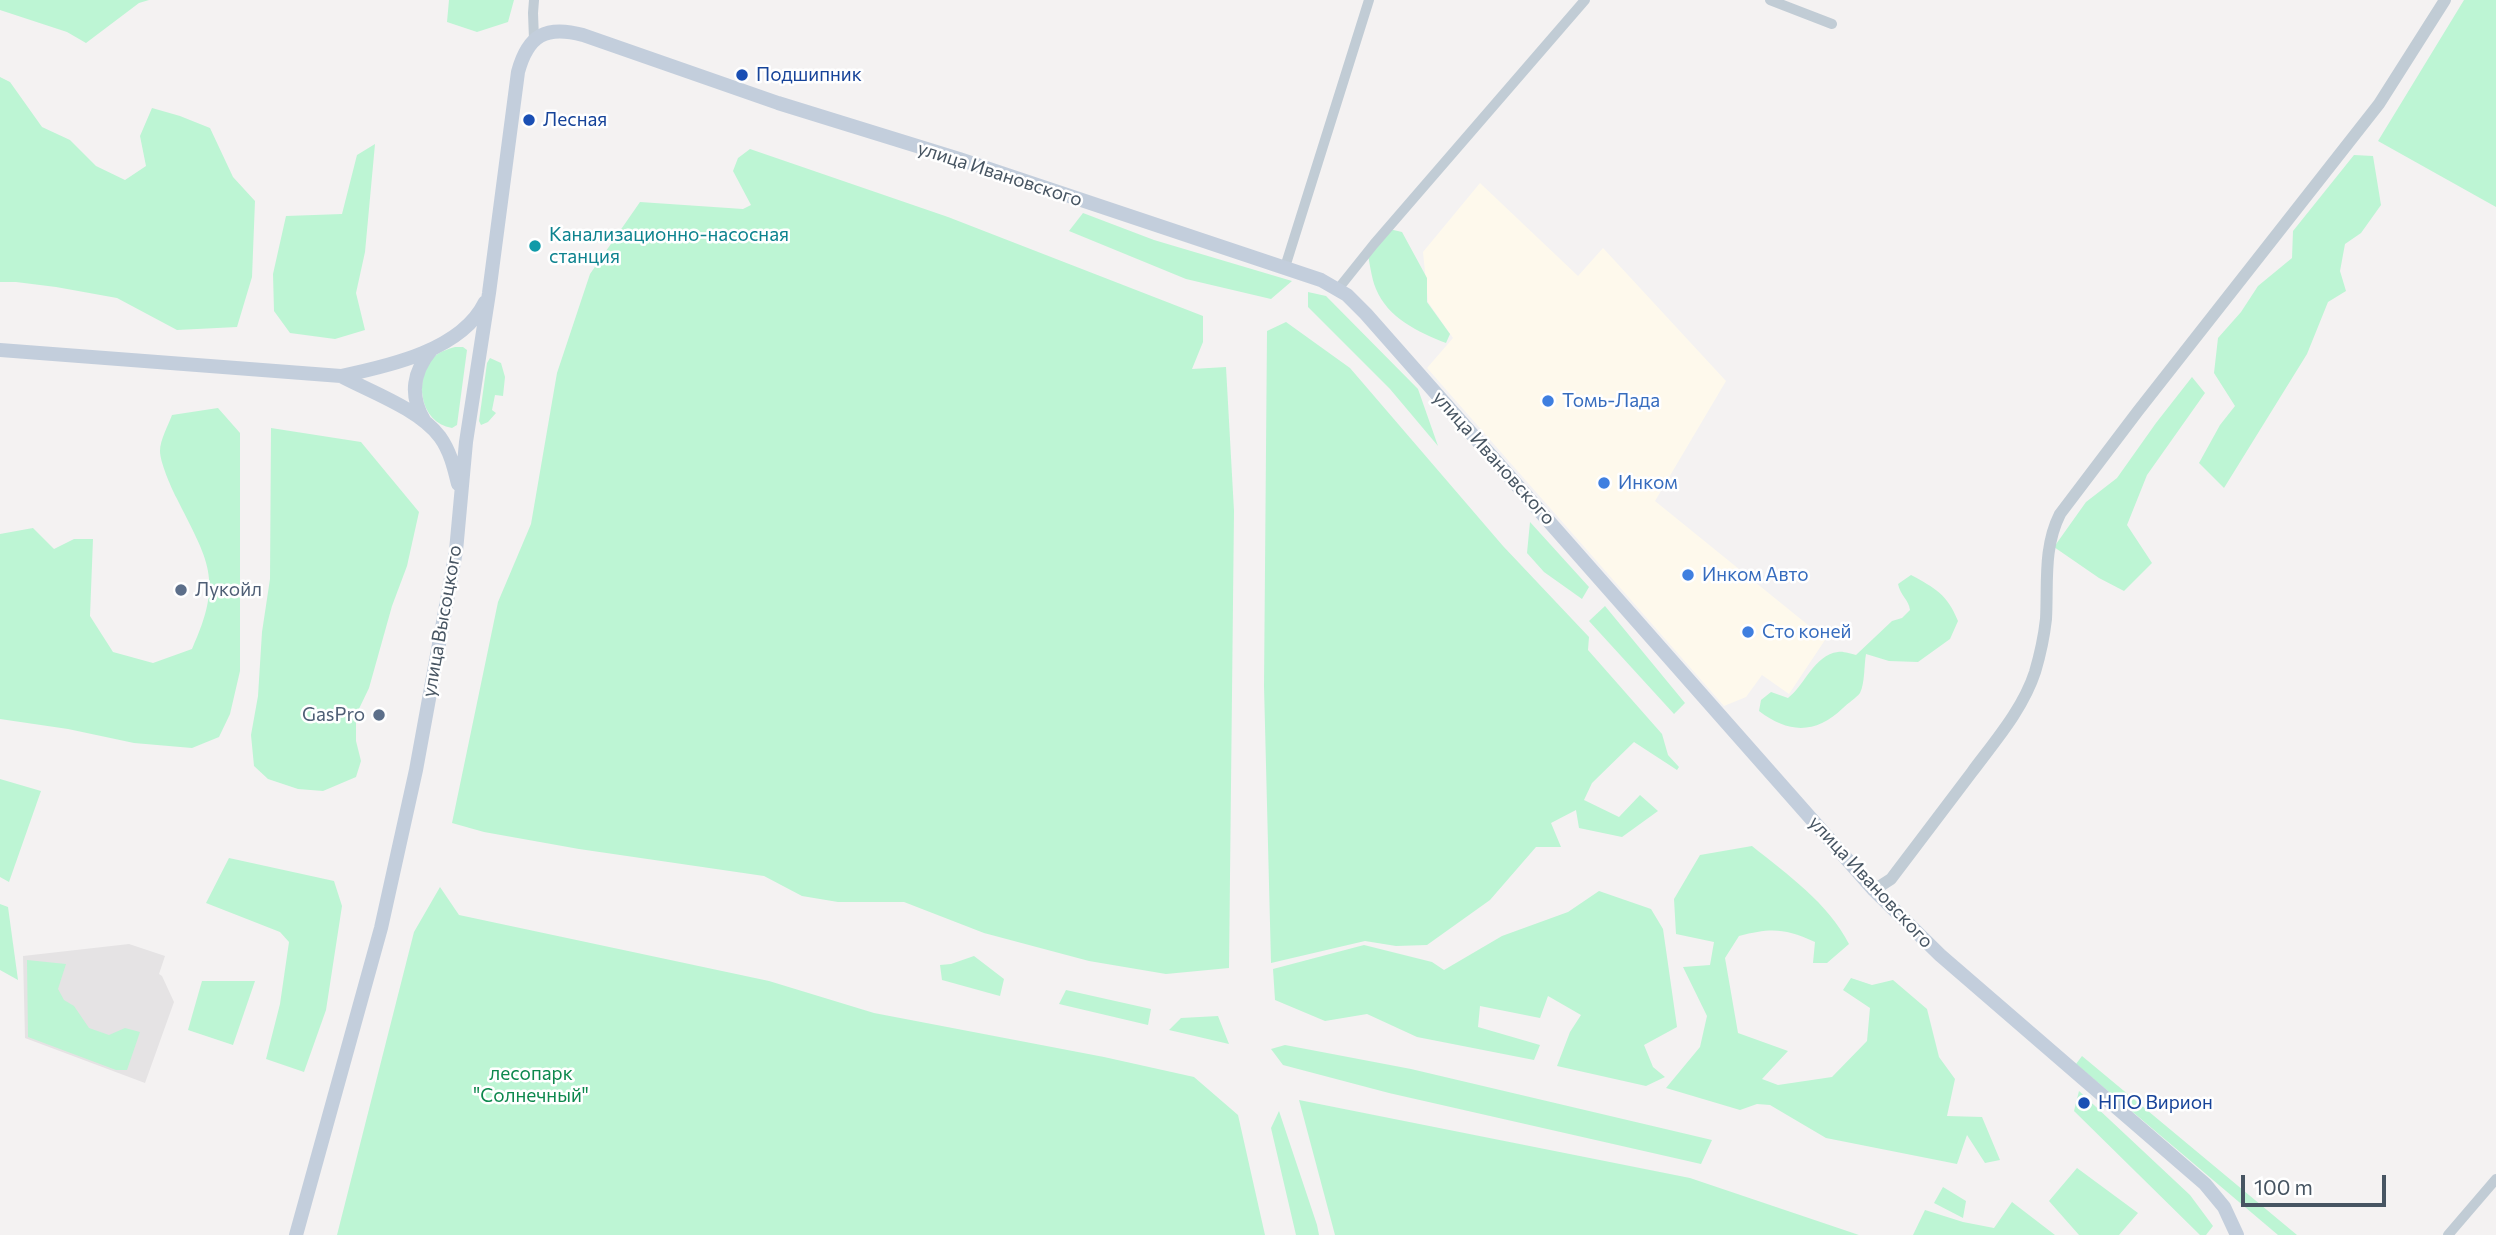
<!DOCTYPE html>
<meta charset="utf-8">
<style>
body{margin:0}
#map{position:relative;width:2496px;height:1235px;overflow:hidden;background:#f4f2f2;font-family:Commissioner,sans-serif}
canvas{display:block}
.scale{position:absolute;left:2241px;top:1175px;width:145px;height:32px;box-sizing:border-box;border:4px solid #475562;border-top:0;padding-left:9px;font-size:21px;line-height:24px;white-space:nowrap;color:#475562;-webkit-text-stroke:5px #fff;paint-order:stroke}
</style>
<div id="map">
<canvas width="2496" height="1235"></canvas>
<div class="scale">100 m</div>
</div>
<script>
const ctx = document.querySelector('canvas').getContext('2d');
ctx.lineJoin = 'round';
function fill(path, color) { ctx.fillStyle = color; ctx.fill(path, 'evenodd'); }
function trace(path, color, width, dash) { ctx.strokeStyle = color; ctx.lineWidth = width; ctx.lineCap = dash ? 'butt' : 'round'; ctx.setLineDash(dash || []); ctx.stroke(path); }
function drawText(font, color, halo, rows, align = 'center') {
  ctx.font = font + ' Commissioner,sans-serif'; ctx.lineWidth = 5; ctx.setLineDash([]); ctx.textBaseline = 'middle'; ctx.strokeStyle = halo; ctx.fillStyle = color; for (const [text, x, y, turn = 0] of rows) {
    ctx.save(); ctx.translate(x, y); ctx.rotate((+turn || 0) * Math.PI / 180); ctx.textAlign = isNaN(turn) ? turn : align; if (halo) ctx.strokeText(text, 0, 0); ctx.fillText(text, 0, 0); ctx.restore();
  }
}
fill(new Path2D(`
 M1480 183 1578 276 1603 248 1726 381 1655 501 1808 625 1827 637 1789 694 1762 675 1746 697 1724 706 1427 368 1453 338 1428 302 1423 252Z`), '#fef9ec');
fill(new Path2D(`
 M129 944 165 956 159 974 162 976 174 1002 145 1083 25 1038 23 956Z`), '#e5e3e4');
fill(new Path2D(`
 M0 0H149L139 3 86 43 67 32 0 10Z
 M449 0H514L508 22 477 32 447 22Z
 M2464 0H2496V207L2378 141Z
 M0 77 10 82 42 127 70 140 96 166 125 180 146 166 140 136 152 108 180 116 210 128 233 177 255 201 252 277 237 327 177 330 117 298 56 287 16 282H0Z
 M375 144 365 252 356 293 365 330 335 339 290 333 274 311 273 274 286 216 342 214 357 155Z
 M750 149 948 217 1203 316V342L1192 369 1226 367 1234 511 1229 968 1166 974 1089 961 984 933 904 902H838L802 896 764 876 579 849 484 832 452 823 498 602 531 524 557 373 590 274 640 202 743 209 751 205 733 171 738 158Z
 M2354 155 2373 156 2381 205 2361 233 2345 244 2340 271 2346 291 2328 302 2307 354 2224 488 2199 463 2220 425 2235 406 2214 373 2218 338 2241 312 2258 286 2292 258 2293 231Z
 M1083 213 1154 240 1292 281 1271 299 1186 279 1069 231Z
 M1385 228 1402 232 1427 278V302L1450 334 1446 343C1418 332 1388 318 1376 289 1371 277 1370 263 1367 251Z
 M1308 292 1326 296 1418 389 1438 446 1390 389 1308 307Z
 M1286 322 1350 368 1503 546 1589 637 1588 650 1662 734 1668 755 1679 767 1677 770 1634 742 1592 783 1584 800 1619 817 1640 795 1658 811 1622 837 1579 828 1576 810 1551 823 1561 847H1536L1490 900 1427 945 1396 946 1365 941 1271 963 1264 686 1267 331Z
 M455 347H463L467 350 457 425 452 428C419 423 413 377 435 356 441 351 448 349 455 347Z
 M490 358 501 363 505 377 503 396 495 395 492 410 496 413 488 422 481 425 479 421 487 363Z
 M2192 377 2205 393 2147 475 2127 525 2152 563 2124 591 2099 578 2054 547 2086 502 2117 478 2156 423Z
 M218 408 240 433V671L230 714 219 737 192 748 134 743 68 729 0 719V534L33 528 54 549 74 539H93L90 616 113 652 153 663 192 649C224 579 208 561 176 497 171 487 160 462 160 451 160 440 168 426 172 415Z
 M271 428 361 442 419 512 407 566 392 606 369 688 356 715V741L361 761 356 777 323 791 298 789 268 779 254 766 251 735 258 696 262 632 270 579Z
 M1530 522 1589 587 1582 599 1544 572 1527 553Z
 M1911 575C1935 588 1947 594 1958 621L1950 639 1918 662 1889 661 1866 654C1864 665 1865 683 1860 693 1856 698 1848 703 1843 708 1816 734 1789 734 1759 711L1761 700 1771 692 1788 698C1805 685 1814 655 1838 652 1843 651 1851 654 1856 655L1892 621 1902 618 1910 610C1909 600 1900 595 1898 584Z
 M1605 606 1685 703 1674 714 1589 621Z
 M0 779 41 791 9 882 0 877Z
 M1752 846C1788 875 1828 903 1849 944L1827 963H1813L1815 942C1784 928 1771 928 1739 936L1725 958 1738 1033 1788 1051 1762 1079 1778 1085 1832 1077 1867 1041 1870 1008 1843 990 1851 978 1872 985 1893 980 1927 1009 1939 1057 1955 1079 1947 1116 1982 1117 2000 1160 1985 1163 1967 1135 1957 1164 1826 1138 1770 1105 1757 1104 1740 1110 1666 1088 1700 1047 1707 1016 1683 967 1710 965 1714 942 1676 934 1674 899 1700 855Z
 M229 858 334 881 342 906 326 1010 304 1072 266 1059 280 1004 289 942 280 932 206 903Z
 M440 887 459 915 769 981 874 1013 1104 1057 1194 1077 1238 1115 1265 1235H337L414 932Z
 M1599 891 1651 909 1663 929 1677 1027 1644 1045 1653 1067 1665 1077 1646 1086 1557 1066 1570 1032 1581 1015 1548 996 1540 1018 1480 1006 1478 1027 1540 1045 1534 1060 1417 1037 1367 1014 1325 1021 1275 1000 1273 969 1364 945 1432 962 1444 970 1502 936 1568 912Z
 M0 904 8 907 18 980 0 970Z
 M974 956 1004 979 1000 996 942 980 940 965 951 964Z
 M27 960 66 964 58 989 64 1000 74 1006 89 1028 109 1035 125 1028 140 1032 127 1070H116L28 1037Z
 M202 981H255L233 1045 188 1030Z
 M1066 990 1151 1009 1148 1025 1059 1004Z
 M1218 1016 1229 1044 1169 1030 1181 1018Z
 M1285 1045 1411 1069 1712 1140 1701 1164 1389 1093 1283 1065 1271 1049Z
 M2082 1056 2297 1235H2278L2076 1064Z
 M2079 1091 2190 1195 2213 1226 2206 1235H2200L2074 1111Z
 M1299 1100 1690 1178 1859 1235H1335Z
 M1279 1111 1317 1225 1319 1235H1296L1271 1128Z
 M2077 1168 2138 1213 2119 1235H2079L2049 1201Z
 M1943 1187 1966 1201 1963 1218 1934 1203Z
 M2012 1202 2055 1235H1913L1925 1210 1963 1222 1994 1228Z`), '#bdf5d4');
trace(new Path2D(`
 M1770 0 1832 24
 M534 39 533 13 534 0
 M1285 267 1369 0
 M1338 289 1374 244 1585 0
 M2448 1235 2496 1179`), '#c1ccd5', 10);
trace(new Path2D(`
 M1874 890 1891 879C1918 843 1945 808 1972 772 1995 741 2023 709 2035 672 2040 655 2044 637 2046 619 2048 583 2043 548 2060 514L2138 411 2379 104 2445 0`), '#c1ccd5', 12);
trace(new Path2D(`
 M0 350 341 376C389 366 462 350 485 302
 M341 376C371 392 419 409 440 437 450 451 454 467 458 484
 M424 420C409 395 413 371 432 349
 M296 1235 381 928 416 770 456 551 466 442 489 293 518 72C528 35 546 25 583 35L778 103 959 159 1321 280 1347 295 1366 314 1874 890 1940 955 2205 1184 2224 1207 2237 1235`), '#c3cedc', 14);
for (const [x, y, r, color] of [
 [742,75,7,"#1a4fb4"],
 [529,120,7,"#1a4fb4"],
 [535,246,7,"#0f9aa8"],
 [1548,401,7,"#3f7fe0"],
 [1604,483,7,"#3f7fe0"],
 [1688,575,7,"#3f7fe0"],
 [181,590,7,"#5c6f8a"],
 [1748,632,7,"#3f7fe0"],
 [379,715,7,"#5c6f8a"],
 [2084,1103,7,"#1a4fb4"]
]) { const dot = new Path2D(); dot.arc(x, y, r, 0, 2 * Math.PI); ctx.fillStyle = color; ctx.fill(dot); trace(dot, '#fff', 2.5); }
drawText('19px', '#164399', '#fff', [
 ["Подшипник",756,75],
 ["Лесная",543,120],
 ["НПО Вирион",2098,1103]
], 'left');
drawText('19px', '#475562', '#fff', [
 ["улица Ивановского",1000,174,18],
 ["улица Ивановского",1494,458,48],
 ["улица Высоцкого",442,621,-80],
 ["улица Ивановского",1871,882,47]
]);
drawText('19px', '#0d838f', '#fff', [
 ["Канализационно-насосная",549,235],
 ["станция",549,257]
], 'left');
drawText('19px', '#366cbe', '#fff', [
 ["Томь-Лада",1562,401],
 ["Инком",1618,483],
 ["Инком Авто",1702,575],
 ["Сто коней",1762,632]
], 'left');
drawText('19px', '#4e5e75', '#fff', [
 ["Лукойл",195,590],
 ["GasPro",365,715,"right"]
], 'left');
drawText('19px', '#0d884d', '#fff', [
 ["лесопарк",531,1074],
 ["\"Солнечный\"",531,1096]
]);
</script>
